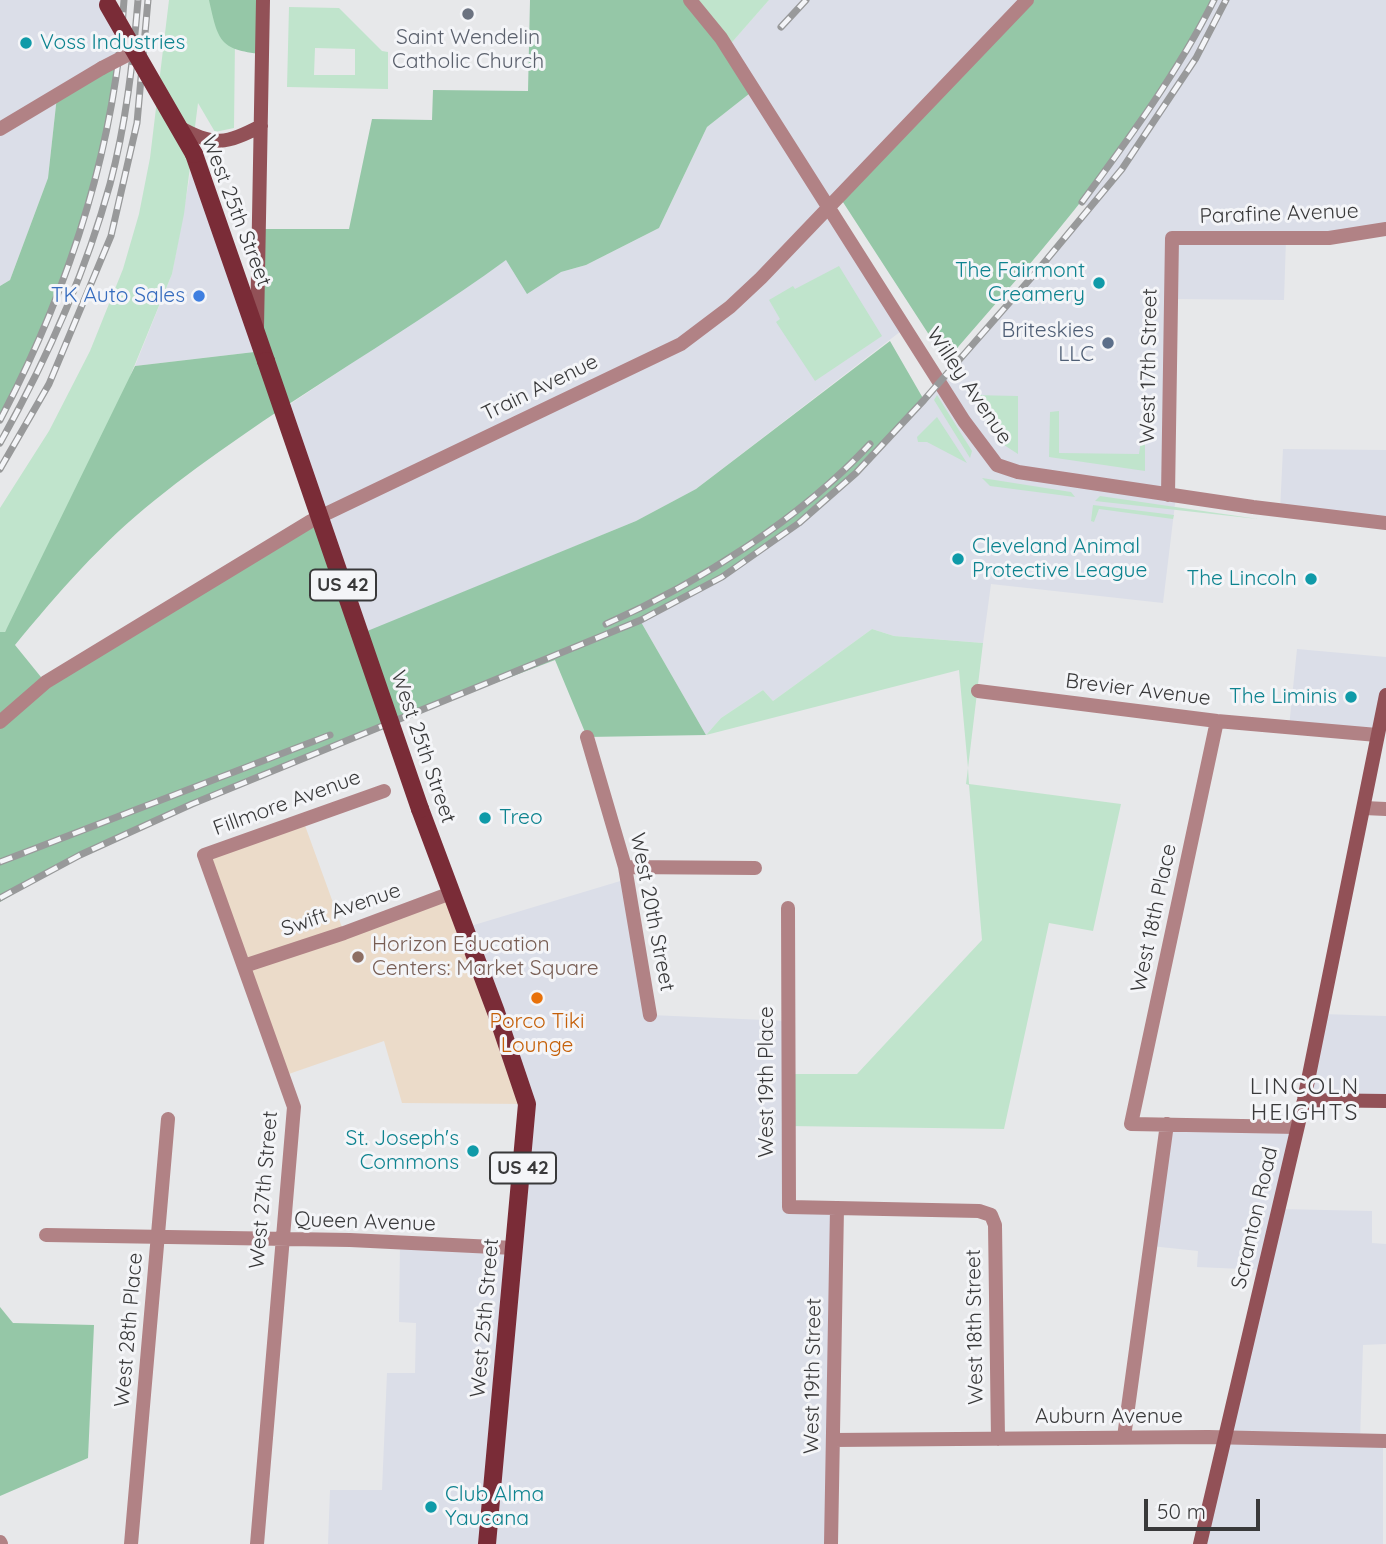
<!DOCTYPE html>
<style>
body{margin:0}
#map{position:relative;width:1386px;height:1544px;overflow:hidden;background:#e7e8ea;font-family:Quicksand,sans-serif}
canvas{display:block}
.scale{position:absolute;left:1144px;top:1499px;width:116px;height:32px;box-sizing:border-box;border:4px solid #39393a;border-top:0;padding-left:9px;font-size:21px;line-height:24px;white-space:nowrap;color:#39393a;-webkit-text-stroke:5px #f4f5f8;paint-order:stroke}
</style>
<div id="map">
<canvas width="1386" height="1544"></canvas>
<div class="scale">50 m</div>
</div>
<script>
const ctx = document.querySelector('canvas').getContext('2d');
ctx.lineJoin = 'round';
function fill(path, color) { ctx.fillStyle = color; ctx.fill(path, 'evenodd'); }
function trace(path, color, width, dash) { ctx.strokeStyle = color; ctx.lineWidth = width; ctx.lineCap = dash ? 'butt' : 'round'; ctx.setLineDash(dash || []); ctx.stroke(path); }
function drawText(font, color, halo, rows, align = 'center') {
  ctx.font = font + ' Quicksand,sans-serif'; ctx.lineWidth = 6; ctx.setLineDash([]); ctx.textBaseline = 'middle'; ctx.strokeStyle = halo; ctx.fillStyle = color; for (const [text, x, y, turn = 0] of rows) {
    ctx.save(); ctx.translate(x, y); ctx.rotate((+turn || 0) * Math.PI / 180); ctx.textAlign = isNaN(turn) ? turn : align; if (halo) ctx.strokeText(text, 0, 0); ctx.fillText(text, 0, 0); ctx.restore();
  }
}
fill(new Path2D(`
 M0 0H105L135 51 57 96 48 178 10 280 0 286Z
 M769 0H1027L828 206 905 328 696 489 636 521 360 635 283 409 507 259 561 272 586 265 659 228 707 127 754 90 727 48Z
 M1214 0H1386V229L1286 239 1284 300 1172 299 1168 494 1176 496 1163 603 991 584 983 643 894 636 872 629 773 701 763 690 721 718 706 735 641 622 722 577 924 400 938 379 958 361 1091 206 1080 204 1135 131 1197 33Z
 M194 154 263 351 135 366 172 274Z
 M1283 449 1386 450V523L1280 511Z
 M1297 649 1386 657V695L1377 735 1289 727Z
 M627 879 651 1015 787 1021 789 1207 837 1208 831 1544H328L330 1490H382L387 1373H415L416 1323 399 1322 400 1244 514 1247 527 1104 464 928Z
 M1322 1014 1386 1016V1101L1304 1100Z
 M1167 1124 1297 1127 1279 1209 1372 1211V1243L1386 1244V1344L1363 1345 1360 1440 1383 1441V1544H1200L1264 1270 1197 1267 1198 1251 1151 1246Z`), '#dbdee8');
fill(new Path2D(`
 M303 820 344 933 451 893 527 1104 402 1103 384 1041 283 1076 204 855Z`), '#ebdbc9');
fill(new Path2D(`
 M169 0H219L235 40 234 128 215 132 198 103 184 214 172 274 131 374 110 475 4 633 0 632V508L49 431 90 351 123 269 139 214 150 158Z
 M690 0H769L727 48Z
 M289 7 339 8 382 51 388 52V89L287 87ZM315 48 355 49V75H314Z
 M839 266 882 336 815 381 776 322 780 319 769 300 793 286 795 289Z
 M937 395 972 451 970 458 934 400Z
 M972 395 1018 396V454L1004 445Z
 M1059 411V453L1139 454 1141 440H1145V471L1049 457 1050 412Z
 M937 417 967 463 927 442H918L917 437Z
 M982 478 1071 492 1075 497 990 486Z
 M1100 496 1258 519 1095 501Z
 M1093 505 1174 515 1173 519 1099 509 1094 522 1091 521Z
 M872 629 894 636 983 643 968 768 969 784 1121 804 1093 931 1049 923 1004 1129 788 1126 787 1074H857L982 940 969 785 966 784 968 768 959 670 706 735 721 718 763 690 773 701Z`), '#c0e4cc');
fill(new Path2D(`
 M209 0H263L262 54C219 50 218 40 209 0Z
 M530 0H690L754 90 707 127 659 228 586 265 561 272 527 294 506 260C392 343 266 411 155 500 102 542 58 593 15 645L45 682 320 517 360 634 636 521 696 489 890 341 924 400C884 443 844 489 797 525 747 562 695 592 641 622L706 735 587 737 555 660 323 749 192 804 80 855 0 902V632H5L135 366 263 351 259 229H349L372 119 432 120 433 90 528 91Z
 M1027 0H1214C1146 135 1044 248 946 361L839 196Z
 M119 59C106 141 88 222 58 299 42 341 20 381 0 420V286L10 280 48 178 57 96Z
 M0 1307 13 1323 94 1325 88 1458 0 1496Z`), '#95c7a7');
trace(new Path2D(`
 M690 0 721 38 964 421 997 465 1018 472 1253 507 1386 523
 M0 129 102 68
 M1168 495 1172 238H1329L1386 229
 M978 691 1217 721 1377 735
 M1217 721 1131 1124 1297 1127
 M0 722 46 682 311 521 681 344 730 307 761 278 1027 0
 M587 737 625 867 650 1015
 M1364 808 1386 809
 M625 867 755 868
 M788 908 789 1207 979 1211 991 1215 995 1225 998 1439
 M244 966 344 933 451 893
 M46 1235 350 1240 514 1248
 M1124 1437 1167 1124
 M833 1440 1208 1437 1386 1441
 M0 1542 1 1544
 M131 1544 168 1119
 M257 1544 294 1107 204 855 384 791
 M831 1544 837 1208`), '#b18285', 14);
trace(new Path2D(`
 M179 127C214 147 226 144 261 126
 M257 327 263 0
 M1304 1100 1386 1101
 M1200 1544 1304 1100 1386 695`), '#925157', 14);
trace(new Path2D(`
 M194 154 266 361
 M420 809 496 1012 527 1104 487 1544`), '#7a2c37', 18);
const rail = new Path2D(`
 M781 27 806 0
 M1082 202C1130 137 1178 72 1214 0
 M0 420C69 289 115 149 124 0
 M0 443C46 361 85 275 110 184 126 124 133 62 138 0
 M0 469 49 384 111 236 137 123 148 0
 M606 624C699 583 800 519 870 444
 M0 862 330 735
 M0 898 80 855 192 804 641 620 722 577 799 523 856 473 924 400 1038 270 1122 169 1196 58 1226 0`);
trace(rail, '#98999a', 7);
trace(rail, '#f4f5f8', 4.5, [13]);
trace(new Path2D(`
 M102 68 135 51`), '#b18285', 14);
trace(new Path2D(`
 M108 5 194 154
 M266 361 420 809`), '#7a2c37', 18);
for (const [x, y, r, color] of [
 [468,14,7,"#6b7280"],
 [26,43,7,"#0f9aa8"],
 [1099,283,7,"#0f9aa8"],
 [199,296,7,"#3f7fe0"],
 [1108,343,7,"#5c6f8a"],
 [958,559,7,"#0f9aa8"],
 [1311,579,7,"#0f9aa8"],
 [1351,697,7,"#0f9aa8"],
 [485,818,7,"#0f9aa8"],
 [358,957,7,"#8d6e63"],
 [537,998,7,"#e8710a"],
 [473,1151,7,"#0f9aa8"],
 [431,1507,7,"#0f9aa8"]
]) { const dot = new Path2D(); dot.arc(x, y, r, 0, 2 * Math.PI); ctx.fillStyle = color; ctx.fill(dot); trace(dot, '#f4f5f8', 2.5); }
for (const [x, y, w] of [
 [343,585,66],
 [523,1168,66]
]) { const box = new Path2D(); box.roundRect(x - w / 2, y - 15.5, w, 31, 5); ctx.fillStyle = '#f4f5f8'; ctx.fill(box); trace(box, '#39393a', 2); }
drawText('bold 19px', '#39393a', null, [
 ["US 42",343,585],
 ["US 42",523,1168]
]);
drawText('21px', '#5b616d', '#f4f5f8', [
 ["Saint Wendelin",468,38],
 ["Catholic Church",468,62]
]);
drawText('21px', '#0d838f', '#f4f5f8', [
 ["Voss Industries",40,43],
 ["The Fairmont",1085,271,"right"],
 ["Creamery",1085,295,"right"],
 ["Cleveland Animal",972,547],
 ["Protective League",972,571],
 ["The Lincoln",1297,579,"right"],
 ["The Liminis",1337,697,"right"],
 ["Treo",499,818],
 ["St. Joseph's",459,1139,"right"],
 ["Commons",459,1163,"right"],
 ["Club Alma",445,1495],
 ["Yaucana",445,1519]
], 'left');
drawText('21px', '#39393a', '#f4f5f8', [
 ["West 25th Street",236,211,69],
 ["Parafine Avenue",1279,214,-2],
 ["West 17th Street",1149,366,-89],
 ["Willey Avenue",969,386,56],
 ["Train Avenue",540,388,-26],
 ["Brevier Avenue",1138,690,7],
 ["West 25th Street",423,747,71],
 ["Fillmore Avenue",287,803,-20],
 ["Swift Avenue",341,910,-19],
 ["West 20th Street",652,912,79],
 ["West 18th Place",1154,918,-78],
 ["West 19th Place",767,1082,-90],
 ["West 27th Street",264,1190,-85],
 ["Scranton Road",1255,1218,-77],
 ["Queen Avenue",365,1222,2],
 ["West 25th Street",485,1318,-85],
 ["West 18th Street",975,1327,-91],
 ["West 28th Place",129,1330,-85],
 ["West 19th Street",813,1376,-89],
 ["Auburn Avenue",1109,1417]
]);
drawText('21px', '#366cbe', '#f4f5f8', [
 ["TK Auto Sales",185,296]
], 'right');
drawText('21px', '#4e5e75', '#f4f5f8', [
 ["Briteskies",1094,331],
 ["LLC",1094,355]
], 'right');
drawText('21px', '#785e54', '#f4f5f8', [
 ["Horizon Education",372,945],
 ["Centers: Market Square",372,969]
], 'left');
drawText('21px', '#c56008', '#f4f5f8', [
 ["Porco Tiki",537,1022],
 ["Lounge",537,1046]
]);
ctx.letterSpacing = '2px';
drawText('23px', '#39393a', '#f4f5f8', [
 ["LINCOLN",1305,1087],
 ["HEIGHTS",1305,1113]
]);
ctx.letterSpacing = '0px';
</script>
